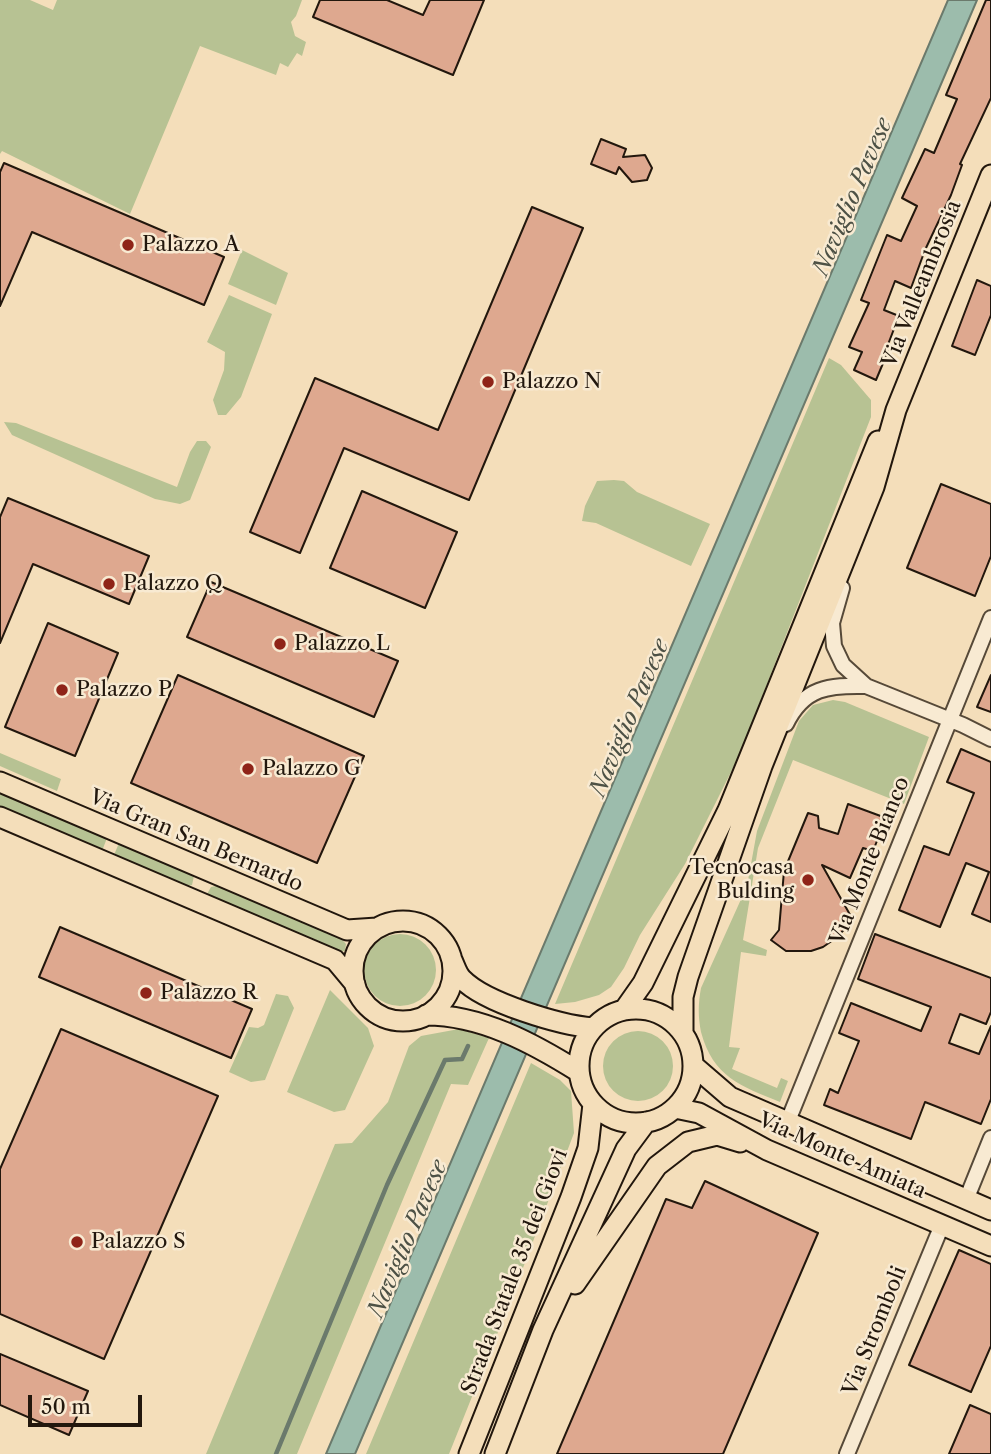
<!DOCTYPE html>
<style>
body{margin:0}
#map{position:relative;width:991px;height:1454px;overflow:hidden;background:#f4deba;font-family:"Libre Caslon Text",serif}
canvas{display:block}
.scale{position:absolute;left:28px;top:1395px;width:114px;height:32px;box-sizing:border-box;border:4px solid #22170d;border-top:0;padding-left:9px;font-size:21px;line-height:24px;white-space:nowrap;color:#22170d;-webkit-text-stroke:5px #f8ead2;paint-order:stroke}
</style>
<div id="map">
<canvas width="991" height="1454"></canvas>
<div class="scale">50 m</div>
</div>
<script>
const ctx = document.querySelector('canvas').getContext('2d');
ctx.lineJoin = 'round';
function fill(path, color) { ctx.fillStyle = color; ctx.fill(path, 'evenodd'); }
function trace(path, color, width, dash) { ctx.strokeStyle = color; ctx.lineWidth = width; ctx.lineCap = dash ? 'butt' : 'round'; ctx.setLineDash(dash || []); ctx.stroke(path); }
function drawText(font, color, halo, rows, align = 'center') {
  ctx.font = font + ' "Libre Caslon Text",serif'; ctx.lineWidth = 5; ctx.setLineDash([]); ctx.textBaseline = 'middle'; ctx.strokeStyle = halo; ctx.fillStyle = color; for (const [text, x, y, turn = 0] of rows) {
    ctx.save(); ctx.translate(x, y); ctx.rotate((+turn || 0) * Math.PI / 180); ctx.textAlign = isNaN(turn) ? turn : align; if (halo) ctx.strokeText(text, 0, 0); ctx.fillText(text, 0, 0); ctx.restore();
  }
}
fill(new Path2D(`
 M0 0H30L53 10 57 0H302L296 16 291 22 295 36 306 42 302 56 297 53 288 67 280 63 276 75 200 46 130 214 2 151 0 154Z
 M242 250 288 273 276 305 228 284Z
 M229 295 272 314 241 397 226 415H218L213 400 224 370 225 352 207 342Z
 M829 358 841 365 871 400V417L739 756 685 864 640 935 624 968 611 987 599 995 575 1002 555 1004Z
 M4 422 16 423 177 487 190 452 197 441H206L211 447 190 500 180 504 155 499 12 435Z
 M614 480 624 481 637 492 710 524 691 566 596 523 582 521 585 506 597 481Z
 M833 700 845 702 929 737 904 804 793 760 758 848 743 940 767 950 766 956 741 952 729 1047 740 1048 732 1069 777 1088 781 1078 788 1081 780 1102C741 1086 713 1077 701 1032 698 1017 698 1004 701 988L747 886 757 831 799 721 813 705Z
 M0 753 61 779 57 791 0 766Z
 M0 792 107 838 102 851 0 807Z
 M119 843 192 874 194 876 192 885 186 886 114 855Z
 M221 885 338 935 346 944 345 951 337 952 207 894 211 887Z
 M364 970a36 36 0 1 1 72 0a36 36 0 1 1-72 0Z
 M330 990 368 1028 374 1046 345 1110 334 1112 287 1092Z
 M276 994 288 996 294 1008 265 1080 251 1082 229 1072 249 1027 258 1028 264 1025Z
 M459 1029 489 1038 468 1085 451 1084 297 1454H206L335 1144 352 1143 388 1102 409 1046 421 1036Z
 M603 1066a35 35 0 1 1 70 0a35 35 0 1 1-70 0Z
 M531 1063 560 1080 571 1091 574 1133 512 1297 449 1454H366Z`), '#b7c293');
const water = new Path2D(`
 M948 0H977L355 1454H326Z`);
fill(water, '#9cbcac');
trace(water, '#6b7a6c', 2);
trace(new Path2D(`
 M276 1454 387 1185 445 1060 462 1059 468 1046`), '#6b7a6c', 4.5);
const building = new Path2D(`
 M320 0H387L423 15 430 0H484L453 75 313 17Z
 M986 0H991V98L960 164 962 165 951 195 925 250 911 288 895 281 884 310 899 316 887 347 889 349 876 380 854 370 862 352 849 347 869 303 861 300 887 235 901 241 917 206 902 198 925 149 934 153 957 99 946 95Z
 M601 139 626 149 623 157 645 155 652 168 647 180 632 182 619 167 616 174 591 164Z
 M4 163 224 257 204 305 32 232 0 306V172Z
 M532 207 583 228 469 500 344 448 300 553 250 532 315 378 438 430Z
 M977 280 991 286V315L975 355 952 346Z
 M941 484 991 504V556L975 596 907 568Z
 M362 491 457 532 425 608 330 568Z
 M8 498 149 556 129 604 33 564 0 643V517Z
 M211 582 398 661 374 717 187 637Z
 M48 623 118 653 75 756 5 727Z
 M178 675 364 756 317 863 131 783Z
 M991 675V712L977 707Z
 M961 749 991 762V922L972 914 989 872 966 863 940 927 899 910 924 846 949 855 974 793 947 782Z
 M848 804 886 818 873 851 863 848 850 878 822 865 853 920 836 938 823 947 811 951H786L771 940 779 930 784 871 808 813 818 816 819 828 838 834Z
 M60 927 252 1009 231 1058 39 977Z
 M875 934 991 978V1012L986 1024 960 1014 949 1043 979 1054 991 1026V1099L981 1124 925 1102 911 1139 824 1105 830 1089 838 1093 859 1041 839 1033 851 1003 921 1031 931 1007 858 979Z
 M61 1029 218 1096 104 1359 0 1314V1169Z
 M705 1181 818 1233 723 1454H557L666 1199 692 1208Z
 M959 1250 991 1264V1346L971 1392 909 1365Z
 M0 1354 88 1391 69 1435 0 1405Z
 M970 1405 991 1414V1454H949Z`);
fill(building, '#dea88f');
trace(building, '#22170d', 2);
const minor = new Path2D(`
 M842 588 832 623 834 646 843 665 866 686 963 725 991 739
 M786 724C804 687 829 685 866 686
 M788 1121 991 618
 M966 1200 991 1138
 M847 1454 942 1225`);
const major = new Path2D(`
 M0 782 347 930 377 928
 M0 817 335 960 355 984
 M353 971a50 50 0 1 1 100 0a50 50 0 1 1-100 0Z
 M452 960C455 966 457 974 462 979 485 1003 560 1025 593 1028
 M579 1066a57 57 0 1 1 114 0a57 57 0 1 1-114 0Z
 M624 1010 643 983 728 810 878 441
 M426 1015C481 1015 533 1043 579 1072
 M683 1032V997L688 977 762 766 874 487 896 410 991 175
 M694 1066 730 1097 991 1210
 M675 1108 699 1113 767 1150 991 1246
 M575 1284 657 1166 688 1142 717 1135 740 1142
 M469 1454 571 1197 588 1148 593 1104
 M495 1454 543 1330 626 1149 646 1122`);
trace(minor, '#564938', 18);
trace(major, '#22170d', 23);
trace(minor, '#f8ead2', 14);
trace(major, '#f4deba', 19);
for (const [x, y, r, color] of [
 [128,245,7,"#8f2418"],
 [488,382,7,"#8f2418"],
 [109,584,7,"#8f2418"],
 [280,644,7,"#8f2418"],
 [62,690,7,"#8f2418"],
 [248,769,7,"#8f2418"],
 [808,880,7,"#8f2418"],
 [146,993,7,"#8f2418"],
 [77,1242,7,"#8f2418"]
]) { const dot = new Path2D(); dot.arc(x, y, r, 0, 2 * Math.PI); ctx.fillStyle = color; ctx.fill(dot); trace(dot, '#f8ead2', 2.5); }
drawText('21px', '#22170d', '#f8ead2', [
 ["Palazzo A",142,245],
 ["Palazzo N",502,382],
 ["Palazzo Q",123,584],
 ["Palazzo L",294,644],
 ["Palazzo P",76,690],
 ["Palazzo G",262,769],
 ["Tecnocasa",794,868,"right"],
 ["Bulding",794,892,"right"],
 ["Palazzo R",160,993],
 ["Palazzo S",91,1242]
], 'left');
drawText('21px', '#22170d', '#f8ead2', [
 ["Via Valleambrosia",922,284,-68],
 ["Via Gran San Bernardo",196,841,23],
 ["Via Monte Bianco",870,861,-68],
 ["Via Monte Amiata",842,1156,24],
 ["Strada Statale 35 dei Giovi",515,1272,-69],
 ["Via Stromboli",875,1331,-68]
]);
drawText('italic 23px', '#4d5145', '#f8ead2', [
 ["Naviglio Pavese",853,197,-67],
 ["Naviglio Pavese",630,718,-67],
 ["Naviglio Pavese",408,1239,-67]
]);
</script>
